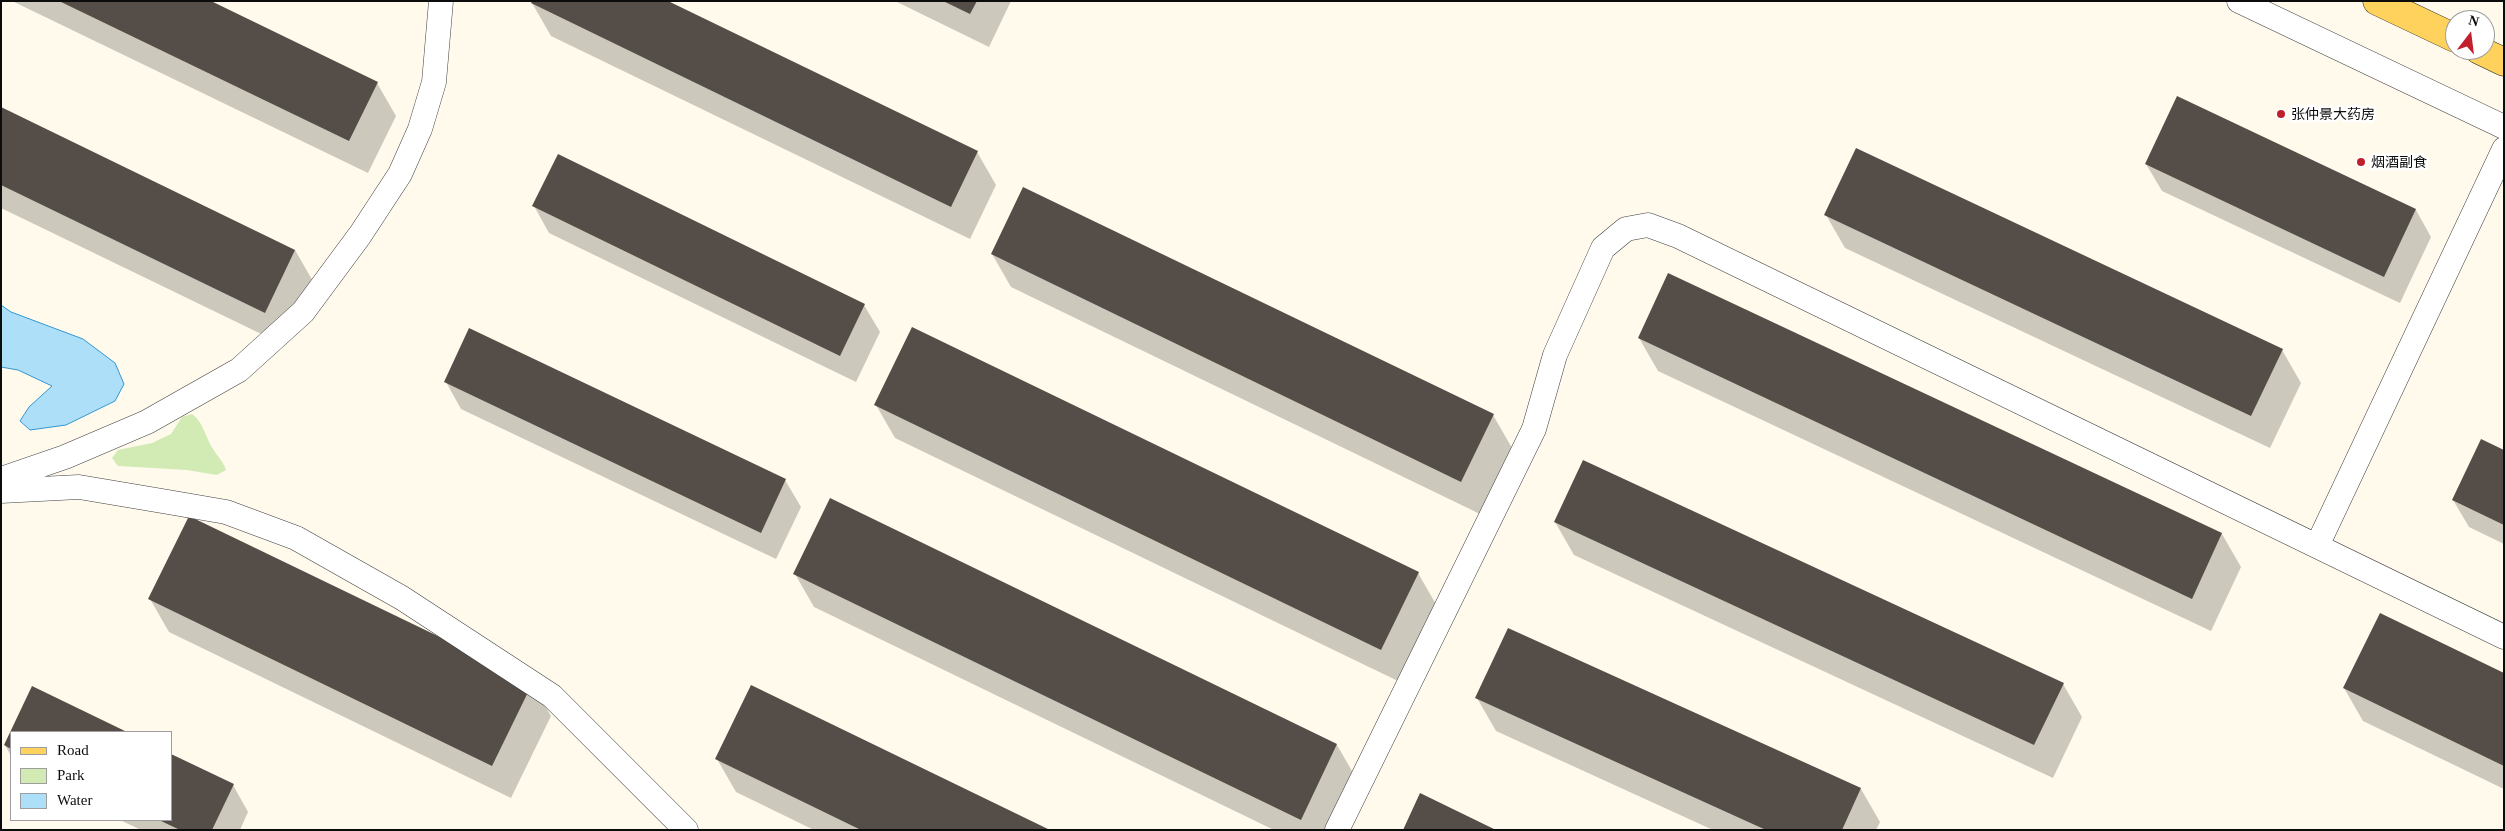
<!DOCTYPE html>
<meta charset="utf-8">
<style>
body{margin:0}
#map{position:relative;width:2505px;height:831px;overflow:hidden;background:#fffaeb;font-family:Georgia,serif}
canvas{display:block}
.frame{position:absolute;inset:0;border:2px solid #0c0c0c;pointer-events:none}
.legend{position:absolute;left:10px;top:731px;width:162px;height:90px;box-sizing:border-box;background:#fff;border:1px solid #9e9e9e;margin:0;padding:6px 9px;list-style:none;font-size:15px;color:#0c0c0c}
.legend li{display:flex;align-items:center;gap:10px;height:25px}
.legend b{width:25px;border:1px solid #9e9e9e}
.north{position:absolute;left:2445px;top:10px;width:50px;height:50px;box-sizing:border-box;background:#fff;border:1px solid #9e9e9e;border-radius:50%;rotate:15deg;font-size:14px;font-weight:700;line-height:20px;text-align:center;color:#0c0c0c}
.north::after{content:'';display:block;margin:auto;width:18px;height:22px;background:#c11f2b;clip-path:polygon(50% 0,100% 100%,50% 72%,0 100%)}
</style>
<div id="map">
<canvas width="2505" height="831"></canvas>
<div class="frame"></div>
<ul class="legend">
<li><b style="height:6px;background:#fed25c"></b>Road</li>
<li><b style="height:14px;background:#d2eab4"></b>Park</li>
<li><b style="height:14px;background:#aedff8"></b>Water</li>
</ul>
<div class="north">N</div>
</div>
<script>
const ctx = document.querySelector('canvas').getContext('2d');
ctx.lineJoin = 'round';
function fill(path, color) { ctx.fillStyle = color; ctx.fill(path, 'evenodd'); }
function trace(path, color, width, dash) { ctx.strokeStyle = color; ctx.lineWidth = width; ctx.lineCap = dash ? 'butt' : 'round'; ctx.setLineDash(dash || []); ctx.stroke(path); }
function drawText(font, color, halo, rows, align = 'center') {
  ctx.font = font + ' Georgia,"Noto Sans SC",serif'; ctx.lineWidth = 5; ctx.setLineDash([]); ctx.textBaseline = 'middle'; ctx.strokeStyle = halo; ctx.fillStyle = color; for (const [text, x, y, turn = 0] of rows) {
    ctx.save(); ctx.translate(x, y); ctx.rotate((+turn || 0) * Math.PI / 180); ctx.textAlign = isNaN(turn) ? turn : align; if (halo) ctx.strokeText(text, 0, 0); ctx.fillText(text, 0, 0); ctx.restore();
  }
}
fill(new Path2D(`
 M192 414C204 423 205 437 213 449 218 457 223 461 226 470L217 475 187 470 118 466 112 458 118 450 152 443 171 434 182 417Z`), '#d2eab4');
const water = new Path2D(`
 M1 305 11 312 83 339 115 363 124 384 115 401 66 425 30 430 20 421 29 407 52 386 18 370 1 367Z`);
fill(water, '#aedff8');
trace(water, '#3297d2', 1);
fill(new Path2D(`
 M12 1H208L377 83 396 116 368 173Z
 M895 1H1011L989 47Z
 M532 3 977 152 996 185 970 239 551 36Z
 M1 108 295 250 314 283 284 345 1 208Z
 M2146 164 2416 210 2431 237 2400 303 2162 191Z
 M534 206 864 305 880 332 856 382 549 233Z
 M1826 215 2282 350 2301 383 2270 448 1845 248Z
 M992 254 1493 415 1512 448 1480 514 1011 287Z
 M1669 275 2222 534 2241 567 2211 631 1658 371 1639 338Z
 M446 382 785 480 801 507 776 559 461 409Z
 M876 405 1418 573 1437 606 1400 682 895 438Z
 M2504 452V544L2469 527 2453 500Z
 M1555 522 2063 684 2082 717 2053 778 1574 555Z
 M795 574 1337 745 1356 778 1330 830H1274L814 607Z
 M150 599 532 683 551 716 511 798 169 632Z
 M2504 674V789L2363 721 2344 688Z
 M33 688 124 732H11V756L5 745Z
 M1477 698 1861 789 1880 822 1876 830H1713L1496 731Z
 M717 759 1047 830H814L736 792Z
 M233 785 248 812 240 830H141L120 820H171Z`), '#0003');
fill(new Path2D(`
 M59 1H211L378 82 349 141Z
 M532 1H668L978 151 951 207 531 3Z
 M943 1H977L970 14Z
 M2177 96 2416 209 2384 277 2145 164Z
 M1 107 295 250 265 313 1 185Z
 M1856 148 2283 349 2251 416 1824 215Z
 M558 154 865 304 840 356 532 206Z
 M1023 187 1494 414 1461 482 991 254Z
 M1668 273 2222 533 2192 599 1638 338Z
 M912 327 1419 572 1381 650 874 405Z
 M469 328 786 479 761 533 444 382Z
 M2481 439 2504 450V525L2452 500Z
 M1583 460 2064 683 2034 745 1554 522Z
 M830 498 1337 744 1301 820 793 574Z
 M189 516 533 682 492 766 148 599Z
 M2380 613 2504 673V766L2343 688Z
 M1508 628 1861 788 1842 830H1766L1475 698Z
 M751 685 1050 830H861L715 759Z
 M32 686 127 732H11V749L4 745Z
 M171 754 234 784 212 830H180L159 820H171Z
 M1420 793 1496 830H1403Z`), '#554d48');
const lane = new Path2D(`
 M2239 1 2504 127
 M1 479 65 457 147 422 239 370 303 312 360 235 400 174 420 129 434 82 441 1
 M1 491 79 487 168 502 226 512 296 538 402 598 552 696 686 830
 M2317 546 2504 149
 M1337 830 1534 429 1555 355 1603 248 1626 229 1648 225 1678 236 2504 637`);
const primary = new Path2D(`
 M2377 1 2455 38
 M2479 50 2504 62`);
trace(lane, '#3f3f3f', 25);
trace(primary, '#1d1d1d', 29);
trace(lane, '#fff', 24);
trace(primary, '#fed25c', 28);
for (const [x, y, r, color] of [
 [2281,114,5,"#c11f2b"],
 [2361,162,5,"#c11f2b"]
]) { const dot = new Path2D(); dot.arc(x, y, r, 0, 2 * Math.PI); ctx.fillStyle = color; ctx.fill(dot); trace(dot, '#fff', 2); }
drawText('14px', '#0c0c0c', '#fff', [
 ["张仲景大药房",2291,114],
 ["烟酒副食",2371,162]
], 'left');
</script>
